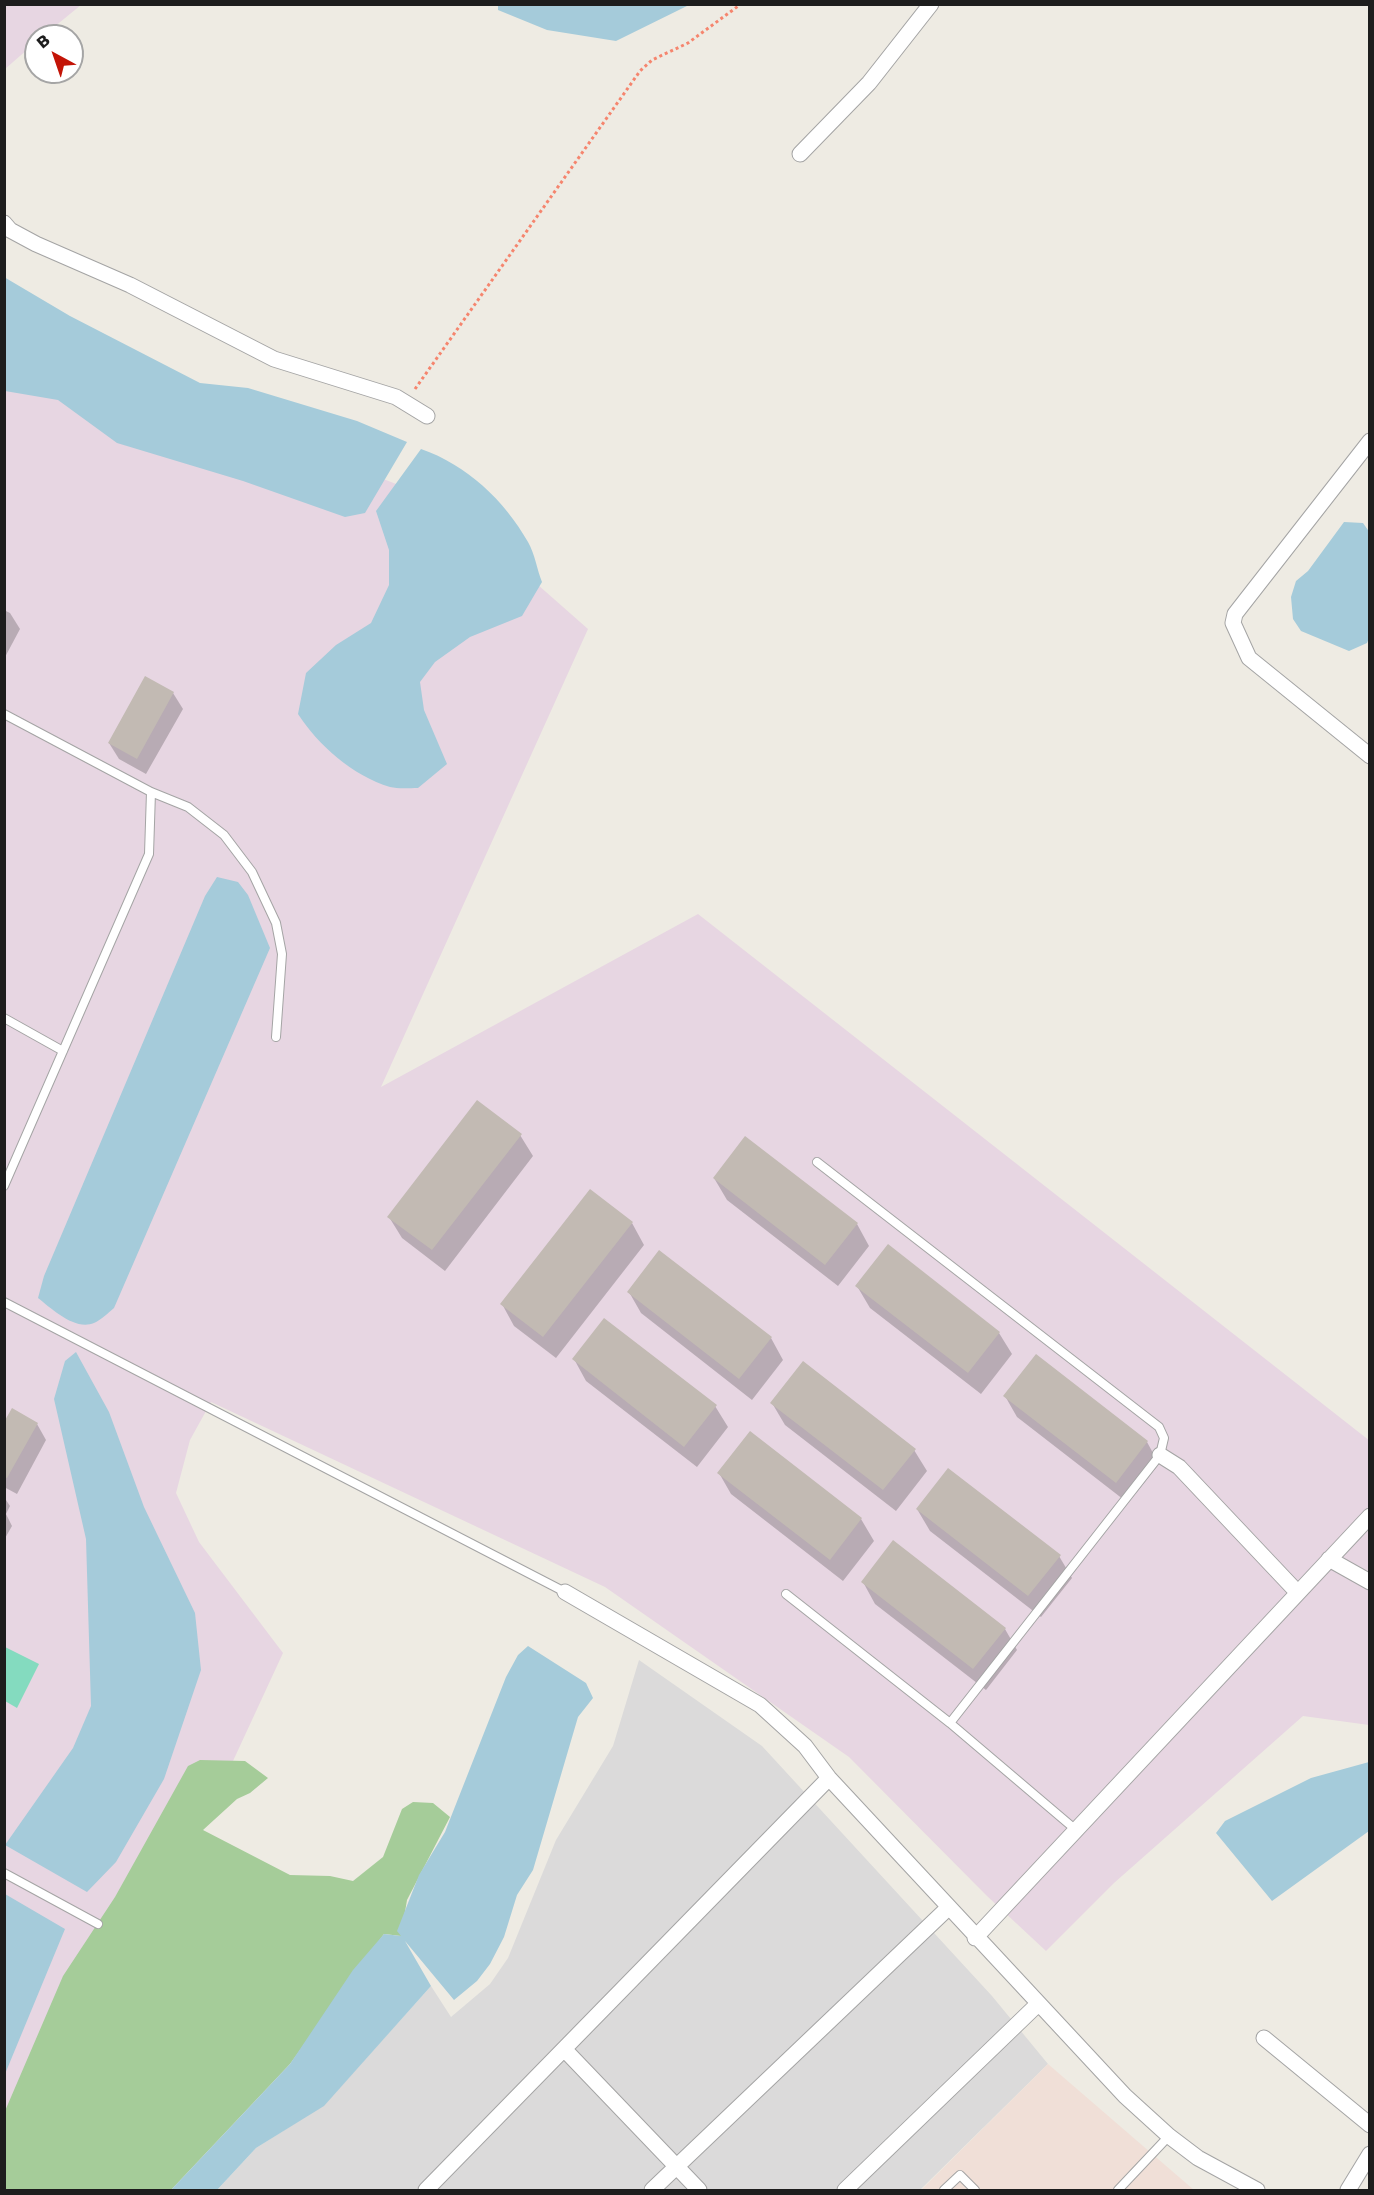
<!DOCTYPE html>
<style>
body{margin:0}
#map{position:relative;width:1374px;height:2195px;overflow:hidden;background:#eeebe3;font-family:Rubik,sans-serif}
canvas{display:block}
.frame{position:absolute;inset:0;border:6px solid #1d1d1d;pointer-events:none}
.north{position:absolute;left:24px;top:24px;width:60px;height:60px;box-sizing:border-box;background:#fff;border:2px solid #a5a5a5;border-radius:50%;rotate:320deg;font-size:16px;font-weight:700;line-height:24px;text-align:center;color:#1d1d1d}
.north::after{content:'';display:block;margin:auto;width:21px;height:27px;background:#c31407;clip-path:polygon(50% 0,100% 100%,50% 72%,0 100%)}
</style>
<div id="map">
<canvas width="1374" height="2195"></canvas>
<div class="frame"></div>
<div class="north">B</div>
</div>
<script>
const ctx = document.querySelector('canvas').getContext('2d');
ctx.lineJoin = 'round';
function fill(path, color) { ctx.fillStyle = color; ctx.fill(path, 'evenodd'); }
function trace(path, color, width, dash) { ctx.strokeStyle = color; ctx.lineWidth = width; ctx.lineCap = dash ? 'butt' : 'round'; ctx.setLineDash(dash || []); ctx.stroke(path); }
fill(new Path2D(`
 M639 1660 762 1746 992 1996 1048 2064 920 2190H217L256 2148 324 2105 431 1986 451 2017 490 1984 508 1958 556 1840 613 1746Z`), '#dbdada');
fill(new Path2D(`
 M5 4H81V5L43 36H36V42L5 69Z
 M5 322 49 349 445 503 588 629 381 1087 698 914 1370 1441 1369 1725 1303 1716 1114 1883 1046 1951 987 1896 849 1757 605 1587 211 1402 190 1440 176 1493 199 1542 283 1653 233 1761 163 1867 5 2182Z`), '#e7d6e2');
fill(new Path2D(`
 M1048 2064 1194 2190H921Z`), '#f0dfd7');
fill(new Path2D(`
 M200 1760 245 1761 268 1778 250 1793 237 1799 203 1830 290 1875 330 1876 353 1881 383 1857 402 1809 413 1802 433 1803 450 1817 407 1900 401 1936 384 1934 290 2064 171 2190H5V2111L63 1976 115 1897 188 1766Z`), '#a5cc99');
fill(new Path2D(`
 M5 1647 39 1664 17 1708 5 1701Z`), '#84dbbf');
fill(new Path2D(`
 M498 4H689V5L616 41 547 30 498 10Z
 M4 277 70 316 200 383 248 388 357 421 407 442 365 513 345 517 243 481 117 443 58 400 5 391Z
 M421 449C467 465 504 500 528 542 535 554 537 570 542 582L522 616 470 637 435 662 420 682 424 710 447 764 418 788C410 788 398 789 390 787 353 776 318 745 298 714L306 673 336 645 371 623 389 585V550L376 511Z
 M1344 522 1363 523 1370 533 1369 638 1367 643 1349 651 1301 631 1293 619 1291 597 1296 581 1308 571Z
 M217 877 238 882 248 895 270 948 114 1308C108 1313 101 1320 94 1323 75 1331 52 1309 38 1298L44 1276 205 896Z
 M76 1352 109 1412 144 1507 195 1613 201 1670 164 1779 116 1862 87 1892 5 1845 73 1748 91 1706 86 1539 54 1399 65 1361Z
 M528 1646 586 1683 593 1698 578 1717 533 1870 517 1895 504 1937 490 1964 477 1981 454 2000 405 1941 431 1986 324 2106 256 2148 217 2190H171L290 2064 353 1970 384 1934 401 1936 397 1931 419 1875 445 1832 506 1677 518 1655Z
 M1369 1762V1831L1272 1901 1216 1833 1225 1821 1311 1778Z
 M5 1894 65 1929 5 2074Z`), '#a5cbda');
fill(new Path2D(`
 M4 610 10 613 20 629 4 659Z
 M173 693 183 709 146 774 119 759 109 743Z
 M520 1135 533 1156 445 1271 402 1238 389 1217Z
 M714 1178 857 1224 869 1246 838 1286 727 1200Z
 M632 1223 644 1245 556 1358 514 1326 502 1304Z
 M857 1286 999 1333 1012 1354 981 1394 870 1308Z
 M629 1292 771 1338 783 1360 752 1400 641 1313Z
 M574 1359 715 1406 728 1427 697 1467 586 1381Z
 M1005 1396 1147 1442 1159 1464 1128 1503 1017 1417Z
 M772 1403 914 1450 927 1471 896 1511 785 1425Z
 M37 1424 46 1440 17 1494 4 1487V1425Z
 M719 1473 861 1519 874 1541 843 1581 731 1494Z
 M4 1497 10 1506 6 1514 12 1526 4 1540Z
 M917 1509 1059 1556 1072 1578 1041 1617 930 1531Z
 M863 1582 1005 1629 1017 1650 986 1690 875 1604Z`), '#0003');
fill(new Path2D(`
 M145 676 174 692 137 759 108 743Z
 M477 1100 522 1134 432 1250 387 1217Z
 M745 1136 858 1223 825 1265 713 1178Z
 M590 1189 633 1222 543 1337 500 1304Z
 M888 1244 1000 1332 968 1373 855 1286Z
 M659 1250 772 1337 739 1379 627 1292Z
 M604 1318 717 1405 684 1447 572 1359Z
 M1036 1354 1148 1441 1116 1483 1003 1396Z
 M803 1361 916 1449 883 1490 770 1403Z
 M12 1408 38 1423 7 1478 4 1477V1422Z
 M750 1431 862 1518 830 1560 717 1473Z
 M948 1468 1061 1555 1028 1596 916 1509Z
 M893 1540 1006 1628 973 1669 861 1582Z`), '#c2bab3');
const lane = new Path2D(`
 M4 714 151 792 188 807 224 835 252 872 276 923 282 954 276 1037
 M4 1018 63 1051
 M817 1162 1159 1427 1164 1438 1160 1455 950 1723
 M4 1186 149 854 151 792
 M4 1302 565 1592
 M786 1594 950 1723 1076 1830
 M4 1873 98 1924
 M944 2190 960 2175 975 2190
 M1118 2190 1169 2136`);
const street = new Path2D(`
 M800 154 869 83 931 4
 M4 223 10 230 36 244 130 285 274 359 396 397 427 416
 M1370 441 1235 614 1233 623 1249 658 1370 756
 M1160 1455 1179 1467 1298 1593
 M1329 1559 1370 1582
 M565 1592 760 1705 805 1746 829 1778 1125 2096 1169 2136 1198 2158 1257 2190
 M975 1938 1370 1516
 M1264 2038 1370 2125
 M564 2049 699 2190
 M426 2190 829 1778
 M652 2190 948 1908
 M845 2190 1038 2004
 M1348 2190 1370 2154`);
trace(lane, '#a4a4a4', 10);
trace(street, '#a4a4a4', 17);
trace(new Path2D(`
 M415 389 640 71 652 60 688 43 741 4`), '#f5856e', 3, [3, 3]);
trace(lane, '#fff', 8);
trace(street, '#fff', 15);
</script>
